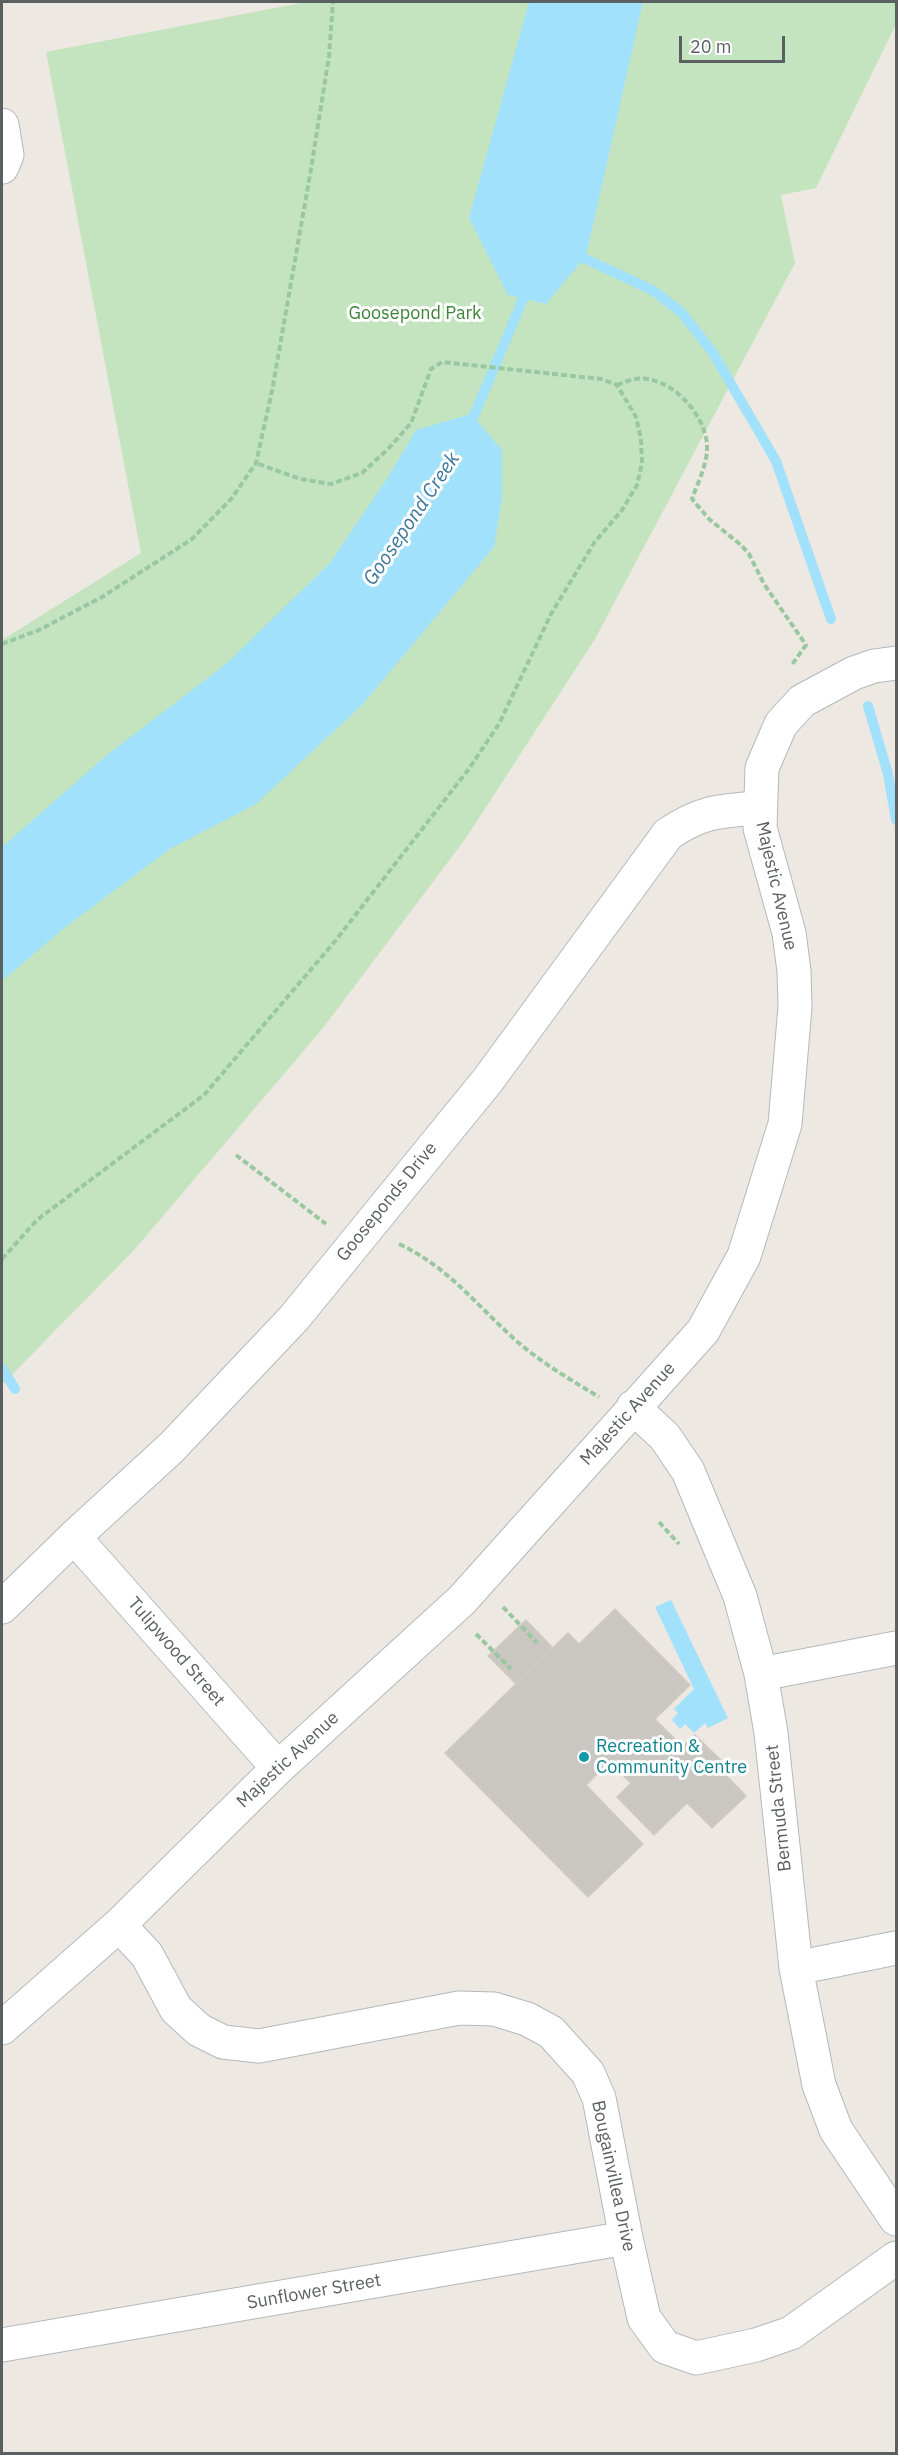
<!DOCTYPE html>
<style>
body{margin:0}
#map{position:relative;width:898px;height:2455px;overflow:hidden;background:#ede9e2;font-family:"IBM Plex Sans",sans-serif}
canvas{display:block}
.frame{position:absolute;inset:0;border:3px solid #5a5f62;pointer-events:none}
.scale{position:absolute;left:679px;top:36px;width:106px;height:27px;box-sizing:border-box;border:3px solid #5a5f62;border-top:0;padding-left:8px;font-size:18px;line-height:21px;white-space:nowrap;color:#5a5f62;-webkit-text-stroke:4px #fff;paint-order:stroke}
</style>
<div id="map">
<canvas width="898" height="2455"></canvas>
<div class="frame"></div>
<div class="scale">20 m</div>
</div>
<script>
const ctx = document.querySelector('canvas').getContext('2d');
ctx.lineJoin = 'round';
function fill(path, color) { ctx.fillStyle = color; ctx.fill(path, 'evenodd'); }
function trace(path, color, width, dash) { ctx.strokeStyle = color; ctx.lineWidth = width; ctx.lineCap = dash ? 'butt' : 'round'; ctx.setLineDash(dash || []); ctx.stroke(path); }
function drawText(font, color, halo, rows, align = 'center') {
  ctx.font = font + ' "IBM Plex Sans",sans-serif'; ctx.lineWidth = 6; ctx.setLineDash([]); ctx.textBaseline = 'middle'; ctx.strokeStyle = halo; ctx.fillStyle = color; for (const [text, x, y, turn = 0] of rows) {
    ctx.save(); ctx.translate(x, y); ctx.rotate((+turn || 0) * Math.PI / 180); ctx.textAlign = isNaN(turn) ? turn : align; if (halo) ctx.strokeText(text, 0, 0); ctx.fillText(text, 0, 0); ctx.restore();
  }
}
fill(new Path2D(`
 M306 2H896V24L816 188 781 195 795 263 595 639 466 838 323 1028 135 1249 2 1385V640L141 553 46 52Z`), '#c3e4be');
fill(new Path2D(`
 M529 2H643L586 256 546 304 508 295 469 218Z
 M471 414 502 450V497L494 547 363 704 256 804 170 849 63 929 2 981V847L107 755 226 664 330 563 388 477 416 430Z
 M671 1600 728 1718 708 1728 705 1723 694 1733 685 1724 680 1729 672 1720 678 1713 674 1709 694 1689 655 1607Z`), '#a2e1fc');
trace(new Path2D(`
 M571 252 654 291 682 313 713 353 776 461 831 619
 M468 430 528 287
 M868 706 888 774 896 820
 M2 1368 15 1389`), '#a2e1fc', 10);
const building = new Path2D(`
 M615 1609 690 1685 655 1719 683 1747 695 1735 727 1766 722 1771 746 1796 712 1828 687 1803 654 1835 617 1797 631 1783 609 1762 586 1785 643 1844 588 1897 445 1753 568 1633 579 1644Z
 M526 1620 553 1648 516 1684 488 1656Z`);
fill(building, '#cac6c1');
trace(building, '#d1cac0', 1.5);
const minor = new Path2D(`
 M2 125 7 155 2 167
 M633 1407 665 1437 688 1471 740 1596 761 1674 771 1733 796 1968 819 2085 836 2130 896 2219
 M74 1537 278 1768
 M2 1607 74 1537 172 1447 294 1318 488 1080 668 834C702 811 719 811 759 808
 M761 1674 896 1648
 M119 1925 147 1955 176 2009 199 2030 223 2042 259 2046 459 2008 494 2009 527 2019 551 2032 588 2073 599 2098 626 2238 644 2318 665 2347 696 2358 756 2345 791 2333 896 2258
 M796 1968 896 1948
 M2 2028 119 1925 278 1768 462 1600 703 1331 744 1256 785 1124 795 1007 794 971 789 933 760 828 762 768 781 724 802 701 854 673 874 666 896 663
 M2 2345 626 2238`);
trace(minor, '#b4b8bc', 35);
trace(new Path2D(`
 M617 385C623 383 629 380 635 379 669 374 705 413 707 445 708 463 698 482 692 499L709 519 741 545 749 554 764 584 806 645 791 666
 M2 644 39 630 102 597 192 539 232 498 256 463 272 391 311 169 329 56 333 2
 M236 1155 326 1224
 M399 1244C446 1266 472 1300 509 1334 536 1360 568 1378 599 1397
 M2 1259 37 1220 204 1095 336 940 468 770 499 724 551 614 594 543 622 510 637 485 642 463 641 439 636 417 617 385 601 379 442 362 431 369 411 423 389 448 362 473 331 484 300 479 256 463
 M659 1522 679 1544
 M503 1607 537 1643
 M476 1634 511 1669`), '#99c7a0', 4, [6, 3]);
trace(minor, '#fff', 33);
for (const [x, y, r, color] of [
 [584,1757,6,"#0f9aa8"]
]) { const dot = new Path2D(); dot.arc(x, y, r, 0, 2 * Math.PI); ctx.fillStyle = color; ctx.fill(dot); trace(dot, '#fff', 2); }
drawText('18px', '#3d8437', '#fff', [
 ["Goosepond Park",415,314]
]);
drawText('18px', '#5a5f62', '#fff', [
 ["Majestic Avenue",776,886,77],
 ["Gooseponds Drive",387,1202,-51],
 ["Majestic Avenue",628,1414,-48],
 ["Tulipwood Street",176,1652,49],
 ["Majestic Avenue",288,1760,-43],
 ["Bermuda Street",779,1808,-96],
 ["Bougainvillea Drive",613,2176,78],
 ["Sunflower Street",314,2292,-10]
]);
drawText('18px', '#0d838f', '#fff', [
 ["Recreation &",596,1747],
 ["Community Centre",596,1768]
], 'left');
drawText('italic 20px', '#3b779c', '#fff', [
 ["Goosepond Creek",412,519,-56]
]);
</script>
